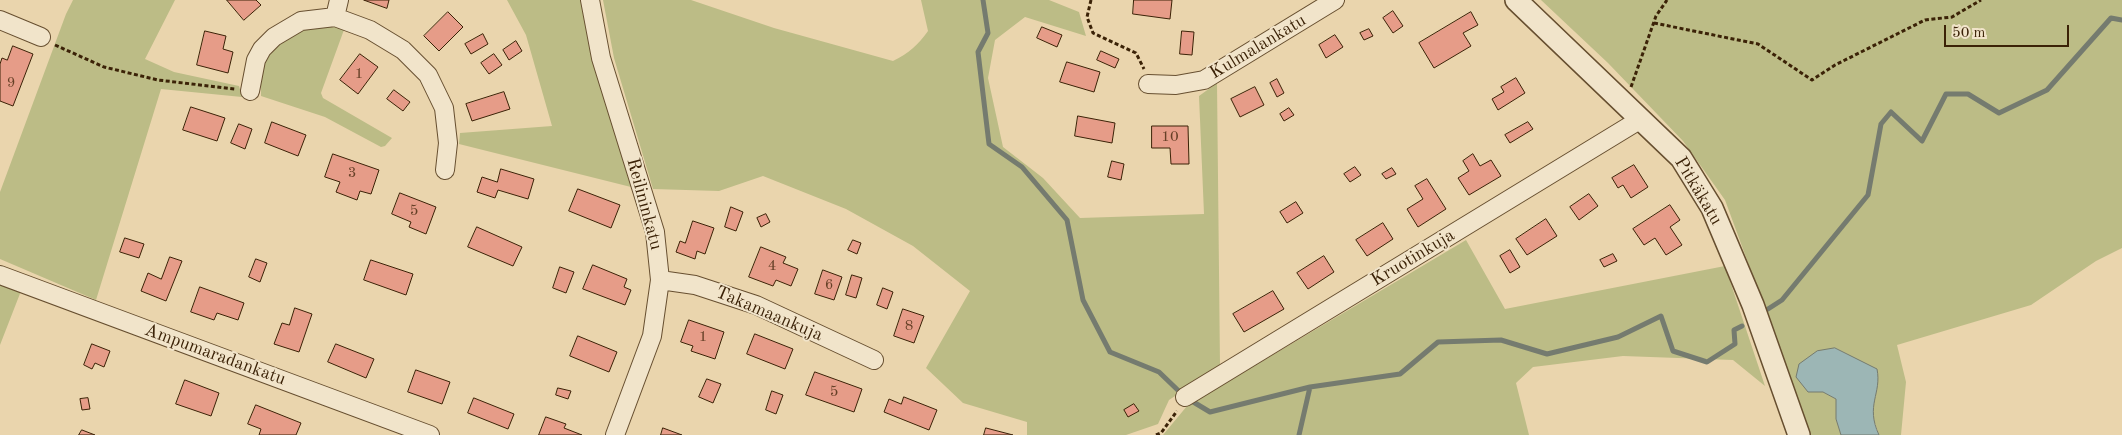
<!DOCTYPE html>
<meta charset="utf-8">
<style>
body{margin:0}
#map{position:relative;width:2122px;height:435px;overflow:hidden;background:#ead5ad;font-family:"Old Standard TT",serif}
canvas{display:block}
.scale{position:absolute;left:1944px;top:25px;width:125px;height:22px;box-sizing:border-box;border:2px solid #3b2207;border-top:0;padding-left:6px;font-size:15px;line-height:18px;white-space:nowrap;color:#3b2207;-webkit-text-stroke:4px #f1e4ca;paint-order:stroke}
</style>
<div id="map">
<canvas width="2122" height="435"></canvas>
<div class="scale">50 m</div>
</div>
<script>
const ctx = document.querySelector('canvas').getContext('2d');
ctx.lineJoin = 'round';
function fill(path, color) { ctx.fillStyle = color; ctx.fill(path, 'evenodd'); }
function trace(path, color, width, dash) { ctx.strokeStyle = color; ctx.lineWidth = width; ctx.lineCap = dash ? 'butt' : 'round'; ctx.setLineDash(dash || []); ctx.stroke(path); }
function drawText(font, color, halo, rows, align = 'center') {
  ctx.font = font + ' "Old Standard TT",serif'; ctx.lineWidth = 4; ctx.setLineDash([]); ctx.textBaseline = 'middle'; ctx.strokeStyle = halo; ctx.fillStyle = color; for (const [text, x, y, turn = 0] of rows) {
    ctx.save(); ctx.translate(x, y); ctx.rotate((+turn || 0) * Math.PI / 180); ctx.textAlign = isNaN(turn) ? turn : align; if (halo) ctx.strokeText(text, 0, 0); ctx.fillText(text, 0, 0); ctx.restore();
  }
}
fill(new Path2D(`
 M73 0H175L145 59 174 72 239 86 242 97 161 89 96 300 0 259V192L66 14Z
 M507 0H582L592 59 631 187 459 144 460 133 552 126 526 35Z
 M603 0H691L774 28 893 61C909 53 918 45 928 31L921 0H1049L1079 12 1086 36 1025 17 995 40 988 78 1003 147 1043 178 1080 218 1204 214 1199 96 1217 83 1220 366 1169 400 1158 424 1126 435H1027V422L963 403 926 368 970 291 913 246 846 209 763 176 719 191 653 189 614 58Z
 M1541 0H2122V248L2096 261 2031 305 1897 345 1906 382 1901 435H1879L1872 415 1875 391 1847 354 1835 348 1808 392H1823L1836 399V419L1841 435H1809L1783 358 1725 200 1683 141 1608 63Z
 M336 25 345 27 321 93 323 98 392 138 385 146 381 147 325 117 261 96V75L268 51 298 30Z
 M1466 240 1505 309 1725 266 1765 386 1733 360 1623 356 1533 367 1516 383 1529 435H1163L1187 406Z
 M0 283 21 291 0 345Z`), '#bcbc86');
const water = new Path2D(`
 M1835 348 1877 369C1882 394 1865 405 1879 435H1841L1836 419V399L1823 392H1808L1796 377 1799 364 1817 351Z`);
fill(water, '#9cb6b5');
trace(water, '#757b6f', 1);
trace(new Path2D(`
 M983 0 988 33 978 52 989 144 1022 167 1067 220 1083 300 1110 352 1159 372 1185 397 1210 412 1310 387
 M1768 309 1782 300 1868 195 1881 124 1891 112 1922 141 1946 94H1968L1999 113 2047 90 2111 18 2122 20
 M1299 435 1310 387 1400 374 1438 342 1501 340 1547 354 1618 337 1661 316 1673 351 1707 362 1735 344 1734 330 1742 326`), '#757b6f', 5);
const building = new Path2D(`
 M227 0H256L261 5 244 20Z
 M364 0H389L387 8Z
 M1134 0H1172L1170 19 1133 14Z
 M1393 11 1403 26 1393 33 1383 18Z
 M448 12 463 27 439 51 424 36Z
 M1471 12 1478 25 1463 33 1471 46 1434 68 1419 43Z
 M1042 27 1062 35 1057 47 1037 38Z
 M1369 29 1373 36 1364 40 1360 33Z
 M205 31 226 36 223 49 233 52 228 73 197 65Z
 M1182 31 1194 32 1192 55 1180 54Z
 M483 34 488 44 471 54 465 44Z
 M1335 35 1343 47 1326 58 1319 45Z
 M516 41 522 51 509 60 503 50Z
 M13 46 33 54 13 106 0 101V64L2 58 7 60Z
 M1101 51 1119 59 1115 68 1097 60Z
 M360 54 378 67 358 94 340 80Z
 M494 54 502 65 489 74 481 63Z
 M1067 62 1100 72 1094 92 1060 82Z
 M1516 78 1525 93 1498 110 1492 99 1504 92 1501 87Z
 M1277 79 1284 93 1277 97 1270 83Z
 M1255 87 1264 105 1240 117 1231 99Z
 M394 90 410 102 403 111 387 99Z
 M504 92 510 109 472 121 466 104Z
 M191 107 225 118 217 141 183 130Z
 M1289 108 1294 115 1284 121 1280 114Z
 M1078 116 1115 123 1112 143 1075 136Z
 M272 122 306 135 298 156 265 143Z
 M1528 122 1533 129 1510 143 1505 135Z
 M239 124 252 129 245 149 231 143Z
 M1152 126H1188L1189 164H1171L1170 148H1152Z
 M333 154 379 170 371 194 360 191 357 200 336 192 340 182 325 177Z
 M1473 154 1480 166 1491 160 1501 176 1469 195 1458 178 1469 171 1463 161Z
 M1112 161 1124 164 1121 180 1108 177Z
 M1634 165 1648 187 1631 198 1623 185 1618 188 1612 178Z
 M1355 167 1361 175 1350 182 1344 174Z
 M1392 168 1396 174 1386 179 1382 174Z
 M501 169 534 179 528 199 498 190 495 198 477 192 482 177 497 182Z
 M1427 179 1446 209 1418 227 1407 209 1423 199 1415 186Z
 M578 189 620 205 611 228 569 211Z
 M400 193 436 207 426 234 409 227 411 222 392 214Z
 M1589 194 1598 206 1579 220 1570 207Z
 M1296 202 1303 213 1287 223 1280 212Z
 M1670 205 1680 220 1670 227 1682 245 1666 255 1655 238 1644 245 1633 229Z
 M731 207 743 212 736 231 725 227Z
 M766 214 770 222 761 227 757 218Z
 M1546 219 1557 236 1527 255 1516 239Z
 M693 221 714 228 705 254 697 251 695 259 676 252 680 241 685 243Z
 M1383 223 1393 239 1367 256 1356 240Z
 M477 227 522 247 513 266 468 247Z
 M125 238 144 244 139 258 120 252Z
 M853 240 861 243 857 254 848 250Z
 M761 247 786 257 783 263 798 269 791 286 776 280 773 286 749 277Z
 M1510 250 1520 267 1510 273 1500 256Z
 M1613 254 1617 261 1604 267 1600 260Z
 M1324 256 1334 272 1308 289 1297 273Z
 M170 257 182 261 166 301 141 291 148 273 161 279Z
 M256 259 267 263 260 282 249 277Z
 M371 260 413 274 406 295 364 280Z
 M593 265 627 279 624 287 631 290 625 305 583 289Z
 M560 267 574 272 566 293 553 288Z
 M823 270 842 277 834 300 815 294Z
 M852 275 862 278 856 298 846 295Z
 M200 287 244 303 238 320 217 313 214 320 191 312Z
 M883 288 893 292 887 309 877 305Z
 M1273 291 1284 309 1244 332 1233 314Z
 M295 308 312 314 299 352 274 344 282 323 289 325Z
 M903 309 924 316 914 343 894 336Z
 M689 320 724 332 715 359 691 351 693 346 681 342Z
 M755 334 793 349 785 369 747 354Z
 M578 336 617 352 609 372 570 356Z
 M92 344 110 351 104 367 95 363 92 369 84 365Z
 M336 344 374 359 366 378 328 362Z
 M416 370 450 382 442 404 408 392Z
 M815 372 862 389 854 412 806 395Z
 M707 379 721 384 713 403 699 397Z
 M185 380 219 393 211 416 176 404Z
 M558 388 571 391 568 399 556 395Z
 M772 391 783 395 776 414 766 410Z
 M904 397 937 410 929 430 884 412 889 399 901 404Z
 M88 398 90 409 82 410 80 399Z
 M474 398 514 414 508 429 468 413Z
 M1134 404 1139 411 1128 417 1124 410Z
 M256 405 301 423 296 435H259L261 429 248 424Z
 M546 417 566 424 564 428 582 435H539Z
 M663 428 682 435H661Z
 M986 428 1013 435H984Z
 M82 430 95 435H79Z`);
fill(building, '#e69c88');
trace(building, '#3b2207', 1);
const minor = new Path2D(`
 M590 0 601 58 655 232 660 280 652 336 615 435
 M335 17 339 0
 M0 20 41 37
 M1148 84 1176 85 1204 80 1335 0
 M250 91 256 60 262 49 274 37 301 21 335 17 370 30 403 50 428 75 444 108 448 143 445 170
 M0 275 430 435
 M660 280 695 285 756 305 874 360
 M1185 397 1641 119`);
const tertiary = new Path2D(`
 M1516 0 1681 158 1712 208 1753 305 1799 435`);
trace(minor, '#674f30', 20);
trace(tertiary, '#674f30', 24);
trace(new Path2D(`
 M1091 0 1087 17 1093 33 1136 53 1144 69
 M1654 23 1758 44 1812 80 1835 65 1925 20 1952 17 1981 0
 M55 45 104 67 158 80 235 89
 M1631 87 1656 16 1667 0
 M1156 435 1161 433 1177 411`), '#3b2207', 3, [4, 2.5]);
trace(minor, '#f1e4ca', 18);
trace(tertiary, '#f1e4ca', 21);
drawText('15px', '#664027', null, [
 ["1",359,74],
 ["9",11,83],
 ["10",1170,137],
 ["3",352,173],
 ["5",414,211],
 ["4",772,266],
 ["6",829,285],
 ["8",909,326],
 ["1",703,337],
 ["5",834,392]
]);
drawText('18px', '#3b2207', '#f1e4ca', [
 ["Kulmalankatu",1258,47,-31],
 ["Pitkäkatu",1698,191,59],
 ["Reilininkatu",644,204,75],
 ["Kruotinkuja",1413,258,-31],
 ["Takamaankuja",769,314,23],
 ["Ampumaradankatu",215,355,20]
]);
</script>
